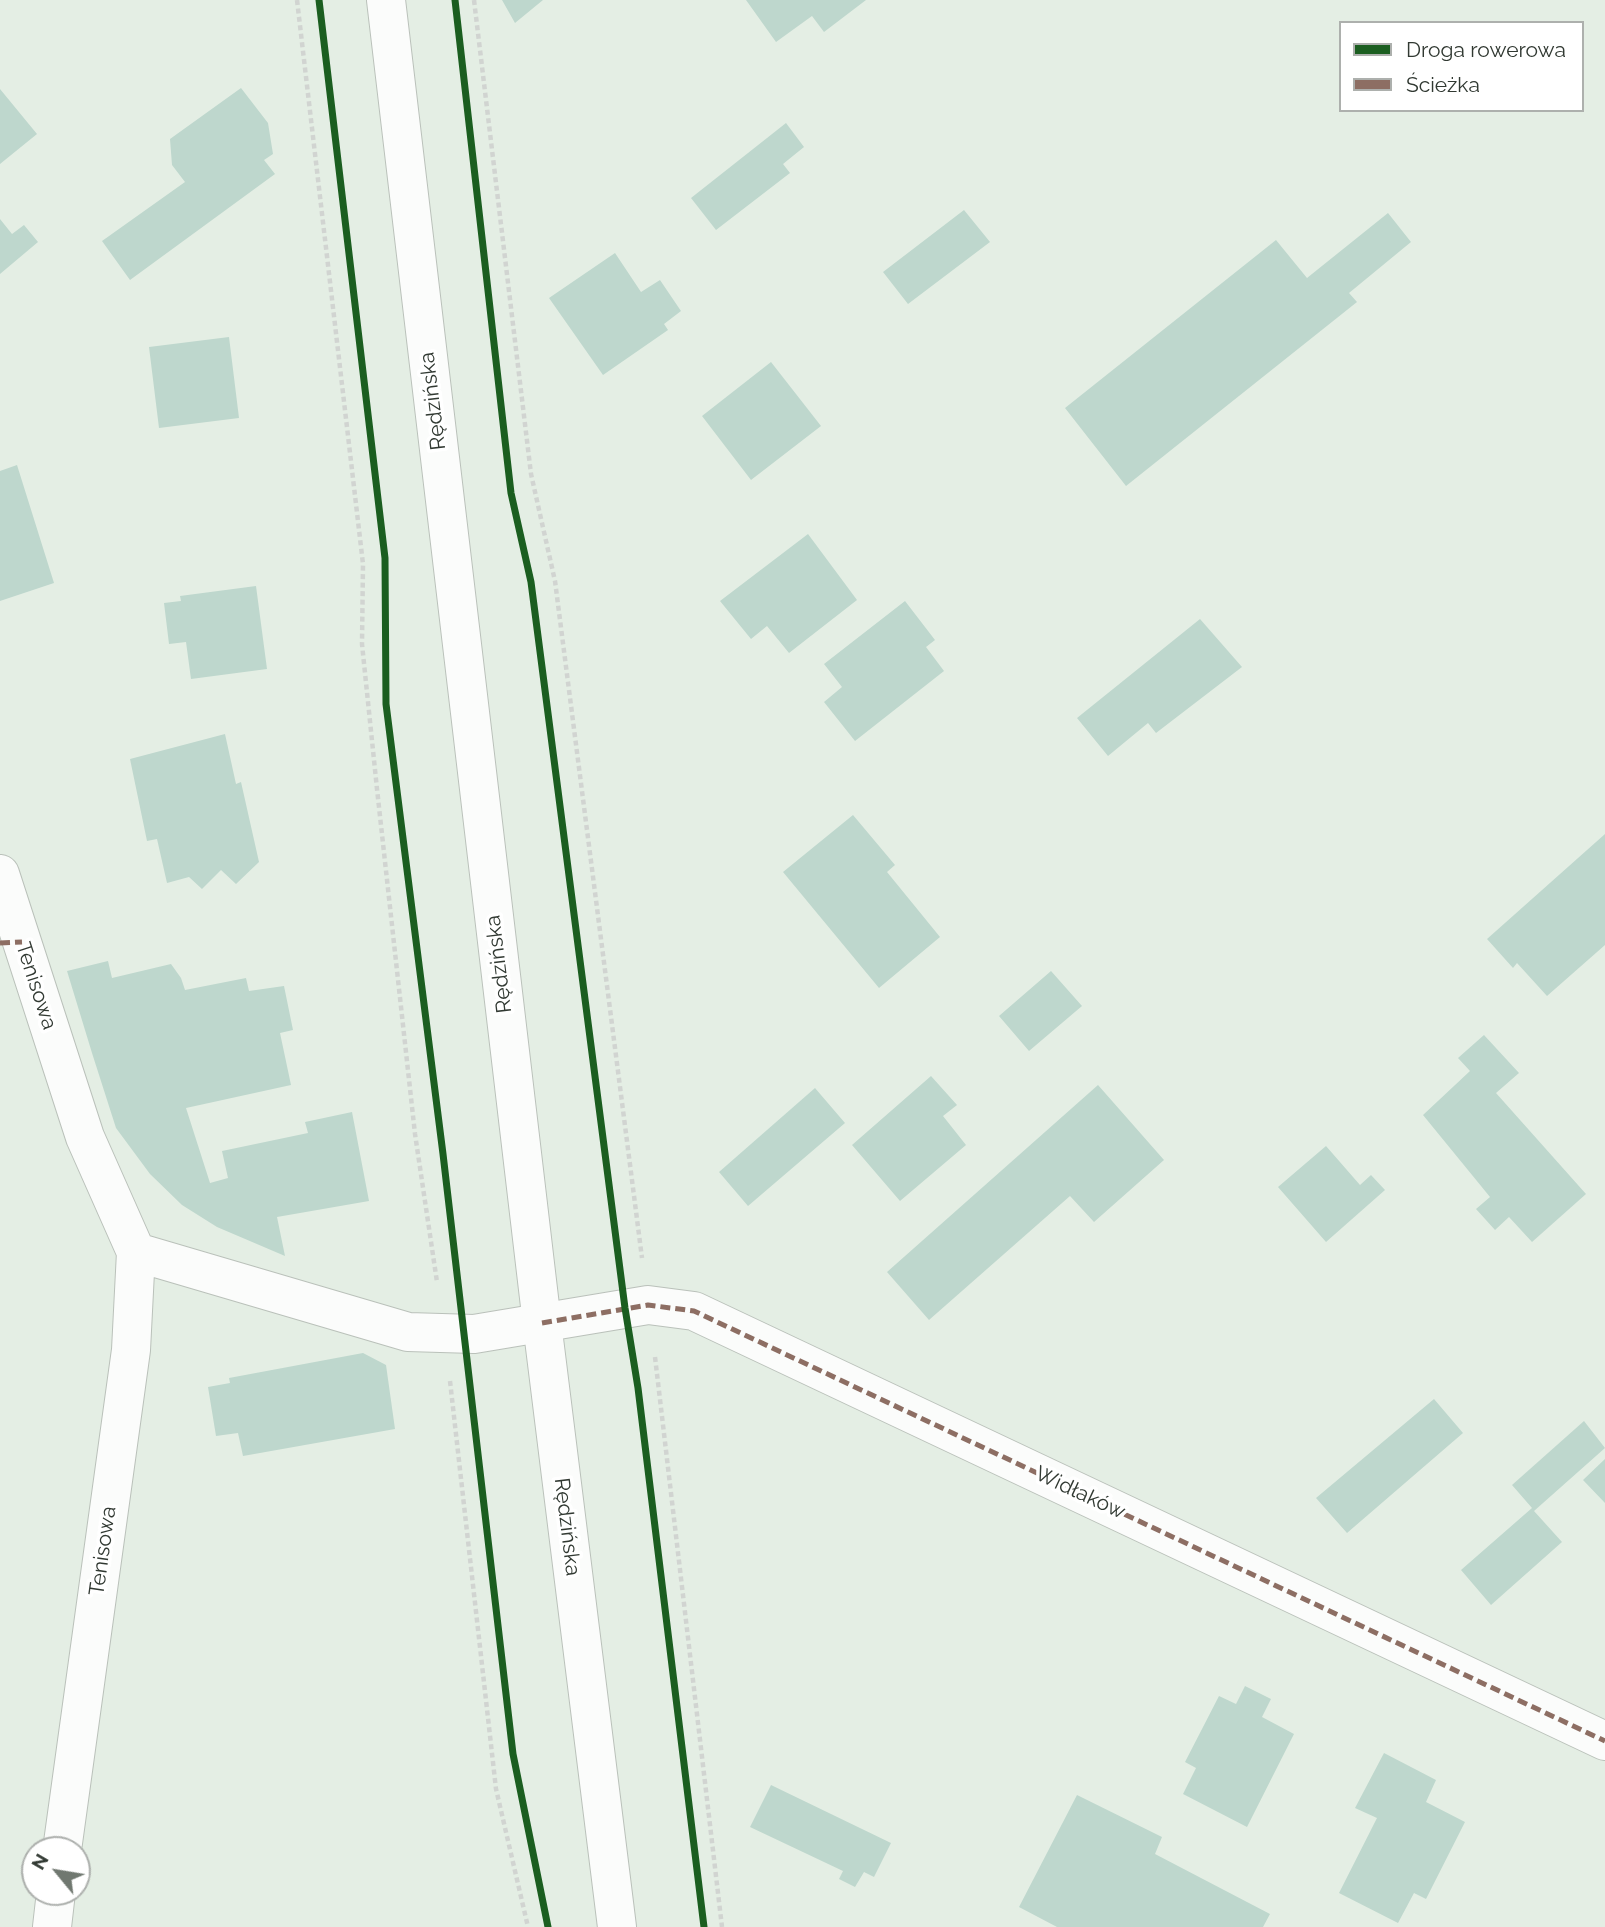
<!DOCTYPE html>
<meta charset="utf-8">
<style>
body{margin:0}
#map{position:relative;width:1605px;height:1927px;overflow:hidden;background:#e4eee4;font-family:Raleway,sans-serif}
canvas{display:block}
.legend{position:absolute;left:1339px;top:21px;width:245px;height:91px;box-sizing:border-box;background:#fff;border:2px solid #adb0ad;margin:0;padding:9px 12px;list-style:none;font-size:21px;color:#313932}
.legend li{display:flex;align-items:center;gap:14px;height:35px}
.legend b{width:35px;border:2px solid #adb0ad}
.north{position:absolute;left:21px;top:1836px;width:70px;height:70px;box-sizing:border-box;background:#fff;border:2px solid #adb0ad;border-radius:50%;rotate:300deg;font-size:19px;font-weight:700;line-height:28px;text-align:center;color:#313932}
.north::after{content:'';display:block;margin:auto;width:24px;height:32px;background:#707870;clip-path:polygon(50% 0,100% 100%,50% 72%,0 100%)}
</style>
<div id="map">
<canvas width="1605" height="1927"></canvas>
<ul class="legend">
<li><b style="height:9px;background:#1b5e20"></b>Droga rowerowa</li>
<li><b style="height:9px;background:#8d6e63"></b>Ścieżka</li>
</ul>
<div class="north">N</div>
</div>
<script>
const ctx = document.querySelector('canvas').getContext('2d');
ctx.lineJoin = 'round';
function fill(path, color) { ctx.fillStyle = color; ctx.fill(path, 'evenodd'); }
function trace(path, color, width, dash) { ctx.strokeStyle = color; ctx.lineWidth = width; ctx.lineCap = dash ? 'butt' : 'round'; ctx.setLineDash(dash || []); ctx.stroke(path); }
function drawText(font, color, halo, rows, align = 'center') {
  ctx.font = font + ' Raleway,sans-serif'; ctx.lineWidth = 7; ctx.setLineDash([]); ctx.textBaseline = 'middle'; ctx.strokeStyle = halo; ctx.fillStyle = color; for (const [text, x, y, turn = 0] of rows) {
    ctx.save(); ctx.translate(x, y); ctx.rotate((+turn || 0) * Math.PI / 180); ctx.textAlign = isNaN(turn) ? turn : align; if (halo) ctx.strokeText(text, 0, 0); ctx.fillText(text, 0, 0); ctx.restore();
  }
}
fill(new Path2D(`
 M502 0H543L515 23Z
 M746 0H866L824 32 812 16 776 42Z
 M241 88 268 123 273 154 264 160 275 174 130 280 102 241 185 182 172 165 170 139Z
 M0 89 37 134 0 164Z
 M786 123 804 147 783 164 790 173 716 230 691 198Z
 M964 210 990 242 908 304 883 272Z
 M1388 213 1411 242 1349 293 1357 302 1126 486 1065 408 1276 240 1307 278Z
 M0 219 12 234 24 225 38 242 0 274Z
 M615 253 641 292 660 280 681 311 664 324 668 330 603 375 549 298Z
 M229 337 239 418 159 428 149 347Z
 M771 362 821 426 751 480 702 416Z
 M17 465 54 583 0 601V471Z
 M808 534 857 600 789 653 767 626 751 639 720 601Z
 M256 586 267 669 191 679 186 642 169 644 164 603 181 601 180 596Z
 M905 601 935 640 926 647 944 671 855 741 824 702 842 687 824 664Z
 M1200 619 1242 667 1156 733 1148 723 1108 756 1077 718Z
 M225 734 236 784 241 782 259 862 236 884 221 870 202 889 189 877 167 883 157 839 147 841 130 759Z
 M853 815 895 865 887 872 940 937 879 988 783 872Z
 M1605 834V945L1547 996 1517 963 1513 968 1487 939Z
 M108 961 112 978 171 964 181 978 185 990 246 978 249 991 284 986 293 1030 280 1033 291 1085 186 1108 210 1183 228 1178 222 1151 308 1133 305 1122 352 1112 369 1201 277 1217 285 1256 217 1227 182 1205 150 1174 116 1128 92 1053 67 971Z
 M1051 971 1082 1006 1029 1051 999 1016Z
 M1484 1035 1519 1073 1496 1093 1586 1194 1532 1242 1509 1217 1495 1230 1476 1209 1490 1197 1423 1115 1470 1071 1458 1058Z
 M931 1076 957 1105 943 1116 966 1145 900 1201 852 1145Z
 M1098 1085 1164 1160 1094 1222 1070 1196 929 1320 887 1272Z
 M815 1088 845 1123 748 1206 719 1172Z
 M1326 1146 1360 1185 1371 1175 1385 1190 1326 1242 1278 1187Z
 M363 1353 386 1365 395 1429 243 1456 238 1433 216 1436 208 1387 230 1383 229 1378Z
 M1434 1399 1463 1433 1347 1533 1316 1498Z
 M1584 1421 1605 1448 1534 1511 1562 1542 1491 1605 1461 1570 1532 1508 1512 1485Z
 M1605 1459V1503L1583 1480Z
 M1245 1686 1271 1699 1262 1717 1294 1734 1247 1827 1183 1794 1196 1768 1185 1762 1219 1696 1236 1704Z
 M1384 1753 1436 1780 1426 1802 1465 1822 1426 1899 1414 1893 1398 1923 1339 1893 1377 1818 1355 1808Z
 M771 1785 891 1843 874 1877 864 1872 855 1887 839 1879 843 1871 750 1827Z
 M1077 1795 1162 1837 1155 1854 1270 1914 1263 1927H1057L1019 1907Z`), '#bed7cd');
const minor = new Path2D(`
 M0 874 85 1137 136 1252 131 1350 62 1850
 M136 1252 408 1332 474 1334 648 1305 694 1311 1605 1741
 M52 1927 56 1892`);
const primary = new Path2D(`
 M386 0 542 1323 617 1927`);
trace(minor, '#bac1ba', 40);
trace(primary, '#bac1ba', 40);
trace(new Path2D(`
 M297 0 363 564 362 644 377 789 415 1134 437 1282
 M474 0 531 474 555 581 642 1258
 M655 1357 722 1927
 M450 1381 496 1789 528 1927`), '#d1d4d1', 4.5, [5, 3.5]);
trace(minor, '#fbfcfb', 38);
trace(primary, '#fbfcfb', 38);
trace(new Path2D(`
 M0 943 22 942
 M542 1323 648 1305 694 1311 1605 1741`), '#8d6e63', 5, [10, 5]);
trace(new Path2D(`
 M319 0 385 558 386 704 443 1154 513 1754 548 1927
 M455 0 511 493 531 582 625 1308 638 1388 704 1927`), '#1b5e20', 7);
drawText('21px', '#313932', '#fff', [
 ["Rędzińska",433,401,-97],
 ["Rędzińska",499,964,-97],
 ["Tenisowa",36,986,72],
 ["Widłaków",1080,1493,25],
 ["Rędzińska",567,1527,83],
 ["Tenisowa",103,1551,-82]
]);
</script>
